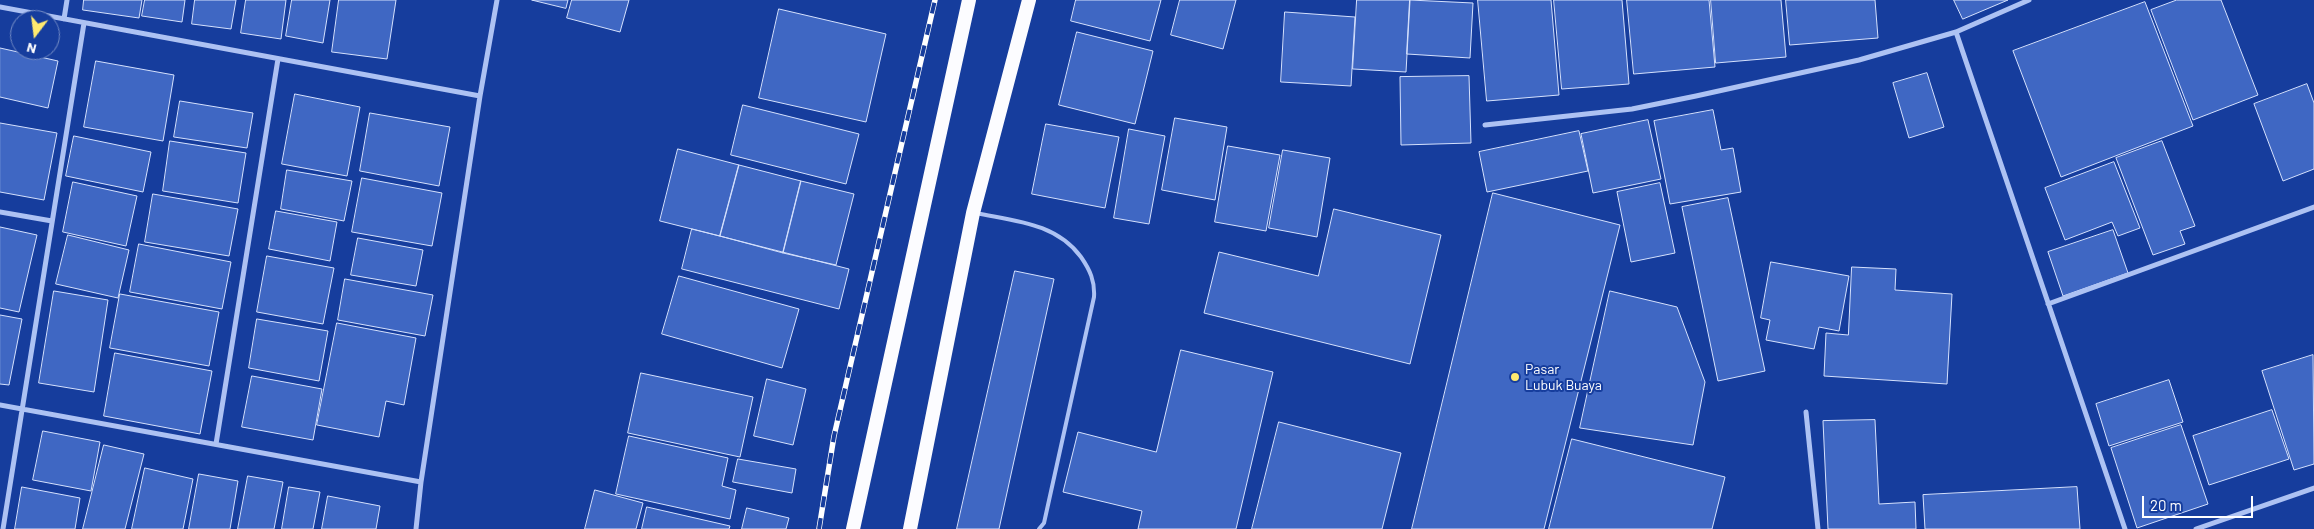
<!DOCTYPE html>
<style>
body{margin:0}
#map{position:relative;width:2314px;height:529px;overflow:hidden;background:#163d9d;font-family:Barlow,sans-serif}
canvas{display:block}
.north{position:absolute;left:10px;top:10px;width:50px;height:50px;box-sizing:border-box;background:#163d9d;border:1px solid #738bc4;border-radius:50%;rotate:195deg;font-size:14px;font-weight:700;line-height:20px;text-align:center;color:#fff}
.north::after{content:'';display:block;margin:auto;width:18px;height:22px;background:#ffea6f;clip-path:polygon(50% 0,100% 100%,50% 72%,0 100%)}
.scale{position:absolute;left:2142px;top:496px;width:111px;height:22px;box-sizing:border-box;border:2px solid #fff;border-top:0;padding-left:6px;font-size:15px;line-height:18px;white-space:nowrap;color:#fff;-webkit-text-stroke:4px #163d9d;paint-order:stroke}
</style>
<div id="map">
<canvas width="2314" height="529"></canvas>
<div class="north">N</div>
<div class="scale">20 m</div>
</div>
<script>
const ctx = document.querySelector('canvas').getContext('2d');
ctx.lineJoin = 'round';
function fill(path, color) { ctx.fillStyle = color; ctx.fill(path, 'evenodd'); }
function trace(path, color, width, dash) { ctx.strokeStyle = color; ctx.lineWidth = width; ctx.lineCap = dash ? 'butt' : 'round'; ctx.setLineDash(dash || []); ctx.stroke(path); }
function drawText(font, color, halo, rows, align = 'center') {
  ctx.font = font + ' Barlow,sans-serif'; ctx.lineWidth = 4; ctx.setLineDash([]); ctx.textBaseline = 'middle'; ctx.strokeStyle = halo; ctx.fillStyle = color; for (const [text, x, y, turn = 0] of rows) {
    ctx.save(); ctx.translate(x, y); ctx.rotate((+turn || 0) * Math.PI / 180); ctx.textAlign = isNaN(turn) ? turn : align; if (halo) ctx.strokeText(text, 0, 0); ctx.fillText(text, 0, 0); ctx.restore();
  }
}
const building = new Path2D(`
 M84 0H142L139 18 83 10Z
 M145 0H185L182 22 142 16Z
 M195 0H236L231 29 192 24Z
 M246 0H286L281 39 241 33Z
 M292 0H330L323 43 286 36Z
 M339 0H396L387 59 332 52Z
 M532 0H568L566 8Z
 M572 0H629L620 32 567 18Z
 M1076 0H1161L1150 41 1071 21Z
 M1180 0H1236L1223 49 1171 35Z
 M1357 0H1410L1406 72 1353 69Z
 M1410 0 1473 3 1470 58 1407 54Z
 M1478 0H1551L1559 95 1487 101Z
 M1554 0H1622L1629 84 1562 89Z
 M1627 0H1709L1715 67 1634 74Z
 M1711 0H1781L1786 57 1716 63Z
 M1786 0H1875L1878 38 1790 45Z
 M1954 0H2008L1963 19Z
 M2177 0H2221L2258 95 2193 120 2151 10Z
 M2145 2 2193 126 2061 177 2013 51Z
 M779 9 886 34 866 122 759 98Z
 M1285 12 1355 17 1351 86 1281 82Z
 M1077 32 1153 51 1135 124 1059 105Z
 M0 48 58 61 48 108 0 97Z
 M96 61 174 75 163 141 84 127Z
 M1927 73 1944 127 1909 138 1893 83Z
 M1469 76 1471 143 1401 145 1400 77Z
 M2307 84 2314 103V169L2283 181 2254 104Z
 M295 94 360 107 347 176 282 164Z
 M180 101 253 113 247 148 174 137Z
 M743 105 859 134 846 184 731 155Z
 M1713 110 1721 150 1733 148 1741 192 1670 204 1654 121Z
 M370 113 450 127 439 186 360 171Z
 M1175 118 1227 127 1215 200 1162 190Z
 M1648 120 1661 179 1593 193 1581 134Z
 M0 123 57 133 44 200 0 192Z
 M1046 124 1119 137 1105 208 1032 194Z
 M1129 129 1165 136 1149 224 1114 218Z
 M1579 131 1588 171 1487 192 1479 152Z
 M74 136 151 152 143 192 66 176Z
 M170 141 246 153 238 203 163 191Z
 M2162 141 2195 226 2180 231 2185 244 2153 255 2116 158Z
 M1228 146 1280 155 1266 231 1215 222Z
 M678 149 739 165 720 236 660 221Z
 M1283 150 1330 158 1317 237 1269 228Z
 M2114 162 2140 228 2118 236 2112 222 2065 240 2045 188Z
 M739 165 801 181 783 253 720 236Z
 M287 170 352 181 344 221 281 209Z
 M362 178 442 193 432 246 352 232Z
 M801 181 854 194 836 265 783 253Z
 M73 182 137 196 126 246 63 232Z
 M1660 183 1675 253 1631 262 1617 192Z
 M1493 193 1620 225 1544 529H1412Z
 M153 194 238 209 229 256 145 242Z
 M1728 198 1765 371 1718 381 1682 207Z
 M1334 209 1441 235 1410 364 1204 313 1219 252 1318 276Z
 M276 211 337 222 330 261 269 249Z
 M0 227 37 235 19 312 0 308Z
 M692 229 849 269 839 309 682 269Z
 M2113 230 2128 273 2063 296 2048 252Z
 M68 235 129 250 118 298 56 284Z
 M358 238 423 250 416 286 351 275Z
 M139 244 231 262 222 309 130 292Z
 M267 256 334 268 323 324 257 312Z
 M1771 262 1849 276 1839 331 1819 327 1814 349 1766 340 1770 320 1761 318Z
 M1852 267 1896 269 1895 290 1952 294 1947 384 1824 376 1826 333 1848 335Z
 M1015 271 1054 279 999 529H957Z
 M679 276 799 309 782 368 662 334Z
 M345 279 433 295 425 336 338 320Z
 M54 291 108 300 94 392 39 383Z
 M1610 291 1677 307 1705 382 1693 445 1580 428Z
 M120 294 219 312 209 366 110 348Z
 M0 315 22 319 9 385 0 384Z
 M257 319 328 331 319 381 249 368Z
 M337 323 416 338 404 405 386 401 379 437 317 425Z
 M1181 350 1273 372 1236 529H1138L1142 511 1063 492 1078 432 1156 452Z
 M115 353 212 371 200 434 104 416Z
 M2313 355 2314 464 2294 470 2262 371Z
 M641 373 753 397 740 457 628 433Z
 M252 376 322 389 313 440 242 427Z
 M767 379 806 389 793 445 754 436Z
 M2169 380 2183 422 2109 446 2096 404Z
 M2272 410 2289 459 2209 485 2193 436Z
 M1875 420 1879 504 1915 502 1916 529H1828L1823 421Z
 M1279 422 1401 453 1382 529H1252Z
 M2181 425 2208 504 2137 528 2111 448Z
 M43 431 100 442 91 491 33 480Z
 M629 436 728 458 722 486 736 490 730 519 616 494Z
 M1572 439 1725 477 1712 529H1549Z
 M104 445 144 454 125 529H83Z
 M738 459 796 469 792 493 733 482Z
 M145 468 193 479 183 529H132Z
 M199 474 238 481 230 529H189Z
 M248 476 283 482 274 529H238Z
 M22 487 80 498 75 529H15Z
 M289 487 320 492 313 529H282Z
 M2077 487 2080 529H1925L1923 495Z
 M595 490 643 503 636 529H585Z
 M328 496 380 506 376 529H322Z
 M647 507 730 526 729 529H642Z
 M747 508 789 518 786 529H742Z`);
fill(building, '#3f67c3');
trace(building, '#d5e1fd', 1);
trace(new Path2D(`
 M976 213C1015 221 1056 223 1081 257 1090 270 1095 281 1094 297L1044 523 1039 529`), '#adc2f3', 4);
trace(new Path2D(`
 M0 7 480 96
 M64 19 67 0
 M1956 32 2125 529
 M1485 125 1632 109 1696 96 1859 60 1956 32 2029 0
 M0 212 52 221
 M2048 304 2314 207
 M0 405 421 482
 M1806 412 1818 529
 M216 444 278 59
 M3 529 84 23
 M416 529 421 482 480 96 497 0
 M2196 529 2314 488`), '#adc2f3', 5);
trace(new Path2D(`
 M853 529 969 0
 M910 529 973 213 1029 0`), '#fcfcff', 14);
const rail = new Path2D(`
 M819 529 834 436 935 0`);
trace(rail, '#fff', 5.5);
trace(rail, '#163d9d', 4, [11]);
for (const [x, y, r, color] of [
 [1515,377,5,"#ffea6f"]
]) { const dot = new Path2D(); dot.arc(x, y, r, 0, 2 * Math.PI); ctx.fillStyle = color; ctx.fill(dot); trace(dot, '#163d9d', 2); }
drawText('14px', '#fff', '#163d9d', [
 ["Pasar",1525,369],
 ["Lubuk Buaya",1525,385]
], 'left');
</script>
